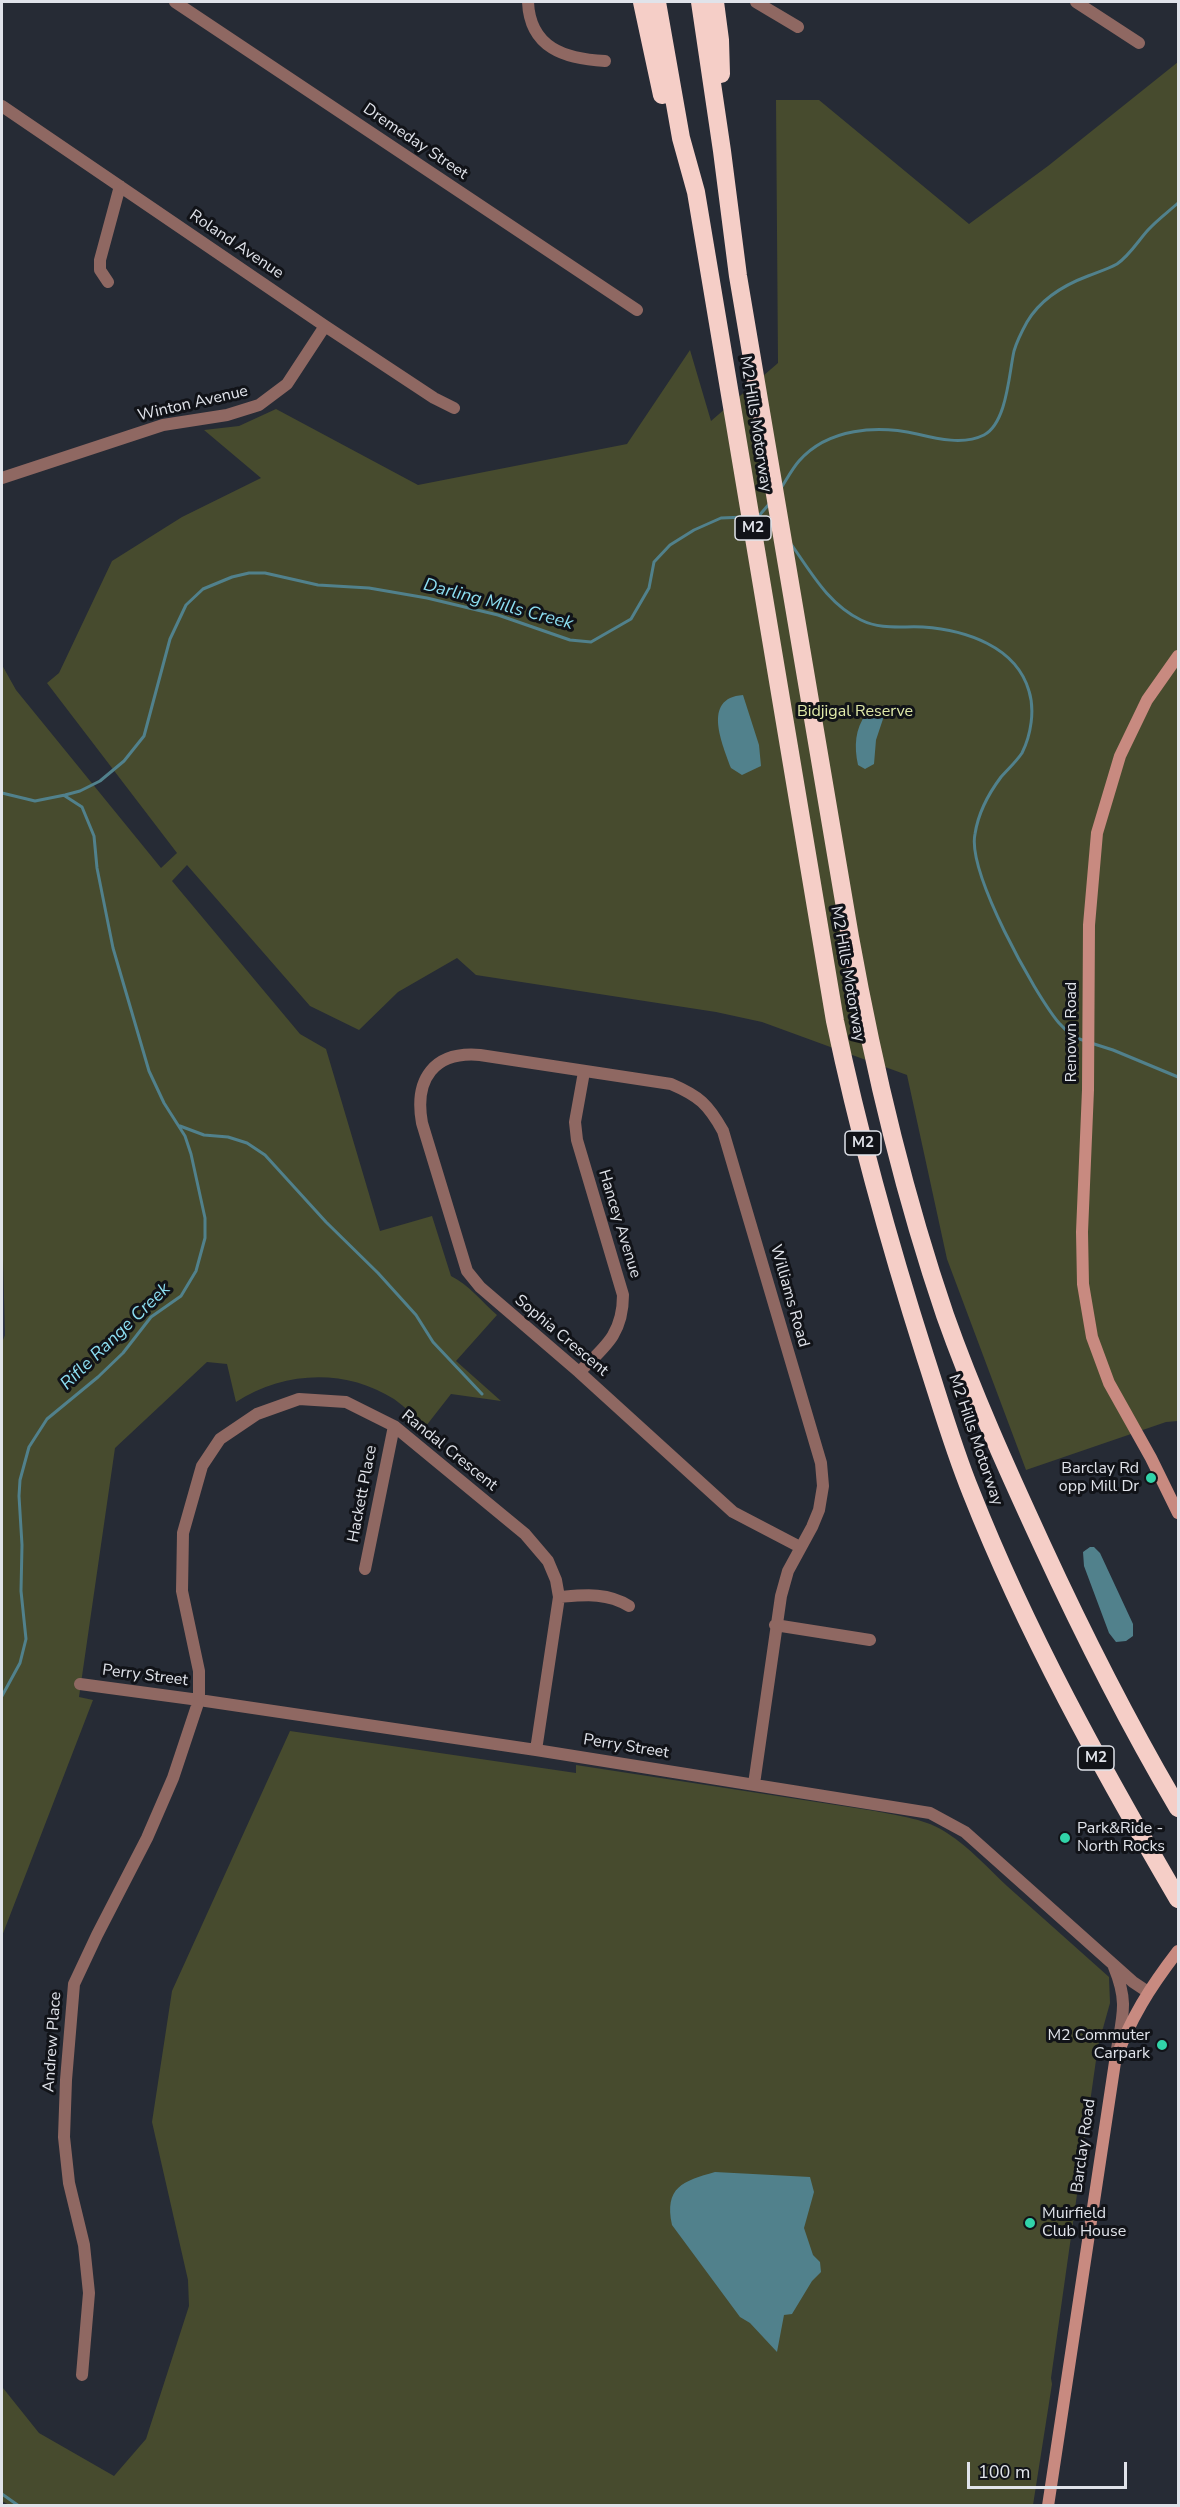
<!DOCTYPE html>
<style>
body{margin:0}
#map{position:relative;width:1180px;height:2507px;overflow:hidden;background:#262b35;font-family:"Nunito Sans",sans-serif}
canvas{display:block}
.frame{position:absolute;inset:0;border:3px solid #e0e3ea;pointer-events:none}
.scale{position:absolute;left:967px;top:2462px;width:160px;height:27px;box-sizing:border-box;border:3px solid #e0e3ea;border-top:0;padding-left:8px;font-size:18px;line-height:21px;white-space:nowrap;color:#e0e3ea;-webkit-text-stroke:4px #111318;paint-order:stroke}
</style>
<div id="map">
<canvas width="1180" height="2507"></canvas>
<div class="frame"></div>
<div class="scale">100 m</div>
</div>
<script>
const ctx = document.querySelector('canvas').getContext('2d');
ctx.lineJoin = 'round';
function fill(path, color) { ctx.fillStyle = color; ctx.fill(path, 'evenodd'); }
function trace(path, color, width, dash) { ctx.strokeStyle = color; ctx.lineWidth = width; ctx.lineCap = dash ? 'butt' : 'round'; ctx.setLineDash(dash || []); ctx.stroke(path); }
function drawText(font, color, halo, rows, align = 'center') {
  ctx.font = font + ' "Nunito Sans",sans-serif'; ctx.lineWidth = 6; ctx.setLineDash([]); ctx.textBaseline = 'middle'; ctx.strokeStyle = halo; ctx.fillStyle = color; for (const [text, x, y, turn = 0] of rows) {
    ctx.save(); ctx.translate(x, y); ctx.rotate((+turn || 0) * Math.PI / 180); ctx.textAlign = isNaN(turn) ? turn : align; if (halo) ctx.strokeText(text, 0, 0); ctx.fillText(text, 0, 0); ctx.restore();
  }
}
fill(new Path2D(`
 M2 1222 5 1335 2 1342Z`), '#2b3242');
fill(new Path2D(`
 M1178 62V1421L1166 1422 1026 1470 947 1259 907 1075 762 1022 716 1012 476 975 457 958 398 992 359 1030 310 1006 187 865 172 881 300 1034 326 1049 380 1231 432 1216 451 1276C469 1285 482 1302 497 1315L456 1361 501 1401 451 1394 426 1426C415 1417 405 1407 394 1399 345 1368 284 1371 236 1402L227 1364 207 1362 115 1448 79 1697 93 1700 2 1936V1342L5 1335 2 1222V665L16 690 161 868 177 853 47 683 59 673 112 561 182 517 261 478 204 430 239 426 276 409 418 485 627 444 690 350 711 421 778 363 776 100H819L969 224 1048 166Z
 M290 1731 576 1773V1765L875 1811C899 1816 927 1819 947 1833 970 1848 988 1868 1007 1886L1109 1977 1110 2003 1098 2046 1051 2378 1052 2384 1033 2505H9L2 2501V2382L3 2388 39 2433 114 2476 146 2439 189 2306 188 2280 152 2122 172 1991Z`), '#474b2e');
fill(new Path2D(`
 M743 695 759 745 761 766 742 775 731 768C723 745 701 698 743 695Z
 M866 714 884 716 876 740 874 764 865 769 858 765C854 746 855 729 866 714Z
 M1090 1547H1094L1100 1553 1133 1624V1636L1126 1641 1116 1642 1109 1633 1084 1566 1083 1552Z
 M715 2172 810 2177 814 2192 804 2228 813 2255 820 2262 821 2272 812 2281 792 2314 784 2315 777 2352 750 2323 740 2317 672 2225C664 2187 683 2181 715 2172Z`), '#51818c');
trace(new Path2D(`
 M781 488C787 479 792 469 799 461 828 428 877 425 917 434 938 439 964 445 984 435 1007 423 1009 373 1014 351 1017 341 1022 331 1027 322 1040 300 1064 285 1088 276 1098 272 1108 269 1117 264 1130 255 1138 241 1148 230 1157 220 1168 212 1178 203
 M757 518 770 503
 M758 520 774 527
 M791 544C811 572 828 604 861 620 881 630 901 626 923 627 965 630 1016 646 1029 691 1035 710 1031 735 1022 753 1016 762 1008 769 1001 777 989 793 978 814 975 834 967 872 1034 993 1059 1023 1066 1031 1074 1038 1085 1041
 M2 793 35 801 65 795 80 791 100 781 124 761 144 736 170 639 186 605 203 589 232 577 249 573H265L318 585 369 588 427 598 498 615 570 640 591 642 631 619 649 588 654 562 670 545 694 530 721 518 745 517
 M1091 1043 1113 1050 1178 1077
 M180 1126 204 1135 228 1137 247 1143 265 1155 326 1222 378 1273 416 1315 433 1342 482 1394
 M2 1696 20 1663 26 1639 21 1591 22 1545 19 1496 20 1480 29 1447 47 1419 98 1377 123 1353 151 1317 181 1296 196 1271 205 1238V1218L191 1154 185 1136 164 1103 149 1071 113 948 97 868 94 836 82 807 65 796
 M2 2494 19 2506`), '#51818c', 3);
trace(new Path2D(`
 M175 2 637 310
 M528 2C530 48 565 59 605 61
 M756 2 798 27
 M1076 2 1139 43
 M2 106 325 326 434 398 454 408
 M108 282 100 270V260L120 186
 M2 478 163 425 227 415 259 405 287 384 325 326
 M579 1372C605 1347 623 1334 623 1295L577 1140 575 1122 584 1072
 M365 1569 394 1426
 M559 1597C584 1595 607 1592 629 1606
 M775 1625 870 1640
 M80 1684 199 1700 536 1750 930 1813 965 1832 1133 1982 1148 1992
 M754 1784 781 1596 788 1571 812 1527 819 1510 823 1486 821 1463 723 1131C708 1104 699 1096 671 1084L480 1055C434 1051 414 1079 422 1123L467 1271 480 1287 579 1372 733 1512 800 1547
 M1114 1967C1128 2001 1123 2014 1117 2049
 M82 2375 89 2293 84 2245 69 2183 64 2137 66 2080 74 1984 97 1935 147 1838 173 1778 199 1700V1671L182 1591 183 1533 202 1466 220 1439 257 1414 299 1399 346 1402 394 1426 525 1534 548 1561 556 1580 559 1597 536 1750`), '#8f6862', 12);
trace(new Path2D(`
 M1178 656 1147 700 1120 756 1097 833 1089 925 1088 1090 1082 1232 1083 1284 1092 1337 1109 1383 1151 1458 1178 1513
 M1048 2506 1115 2062C1129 2020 1151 1986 1178 1951`), '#c88a80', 12);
trace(new Path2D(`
 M642 2 662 95
 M657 2 681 138 696 192 835 1021C859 1135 890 1246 925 1356 940 1402 953 1448 971 1492 1027 1634 1101 1767 1178 1899
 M700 2 722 151 738 276 850 937C873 1065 903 1192 945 1315 973 1394 1007 1469 1042 1545 1083 1634 1128 1723 1178 1808
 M715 2 720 40 721 74`), '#f5cec7', 18);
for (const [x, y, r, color] of [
 [1151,1478,6,"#31d4a9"],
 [1065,1838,6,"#31d4a9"],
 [1162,2045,6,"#31d4a9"],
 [1030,2223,6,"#31d4a9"]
]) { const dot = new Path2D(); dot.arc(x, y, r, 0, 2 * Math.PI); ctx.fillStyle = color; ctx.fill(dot); trace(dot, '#111318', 2); }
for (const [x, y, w] of [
 [753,528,36],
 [863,1143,36],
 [1096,1758,36]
]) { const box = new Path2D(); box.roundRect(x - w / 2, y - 12, w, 24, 4.5); ctx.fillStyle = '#111318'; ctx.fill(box); trace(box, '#e0e3ea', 1.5); }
drawText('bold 15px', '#e0e3ea', null, [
 ["M2",753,528],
 ["M2",863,1143],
 ["M2",1096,1758]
]);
drawText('16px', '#e0e3ea', '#111318', [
 ["Dremeday Street",415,142,34],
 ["Roland Avenue",236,245,34],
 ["Winton Avenue",193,404,-13],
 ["M2 Hills Motorway",755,424,81],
 ["M2 Hills Motorway",847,974,80],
 ["Renown Road",1072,1032,-90],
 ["Hancey Avenue",619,1224,73],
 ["Williams Road",789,1296,74],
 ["Sophia Crescent",561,1336,40],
 ["M2 Hills Motorway",975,1440,71],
 ["Randal Crescent",449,1451,39],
 ["Hackett Place",363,1494,-79],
 ["Perry Street",145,1676,7],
 ["Perry Street",626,1747,9],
 ["Andrew Place",53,2042,-86],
 ["Barclay Road",1084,2146,-82]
]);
drawText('16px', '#e0eaa9', '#111318', [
 ["Bidjigal Reserve",855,712]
]);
drawText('16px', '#e0e3ea', '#111318', [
 ["Barclay Rd",1139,1469],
 ["opp Mill Dr",1139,1487],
 ["Park&Ride -",1077,1829,"left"],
 ["North Rocks",1077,1847,"left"],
 ["M2 Commuter",1150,2036],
 ["Carpark",1150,2054],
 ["Muirfield",1042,2214,"left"],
 ["Club House",1042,2232,"left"]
], 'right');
drawText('italic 18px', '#8cdef1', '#111318', [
 ["Darling Mills Creek",498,605,15],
 ["Rifle Range Creek",116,1337,-44]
]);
</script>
